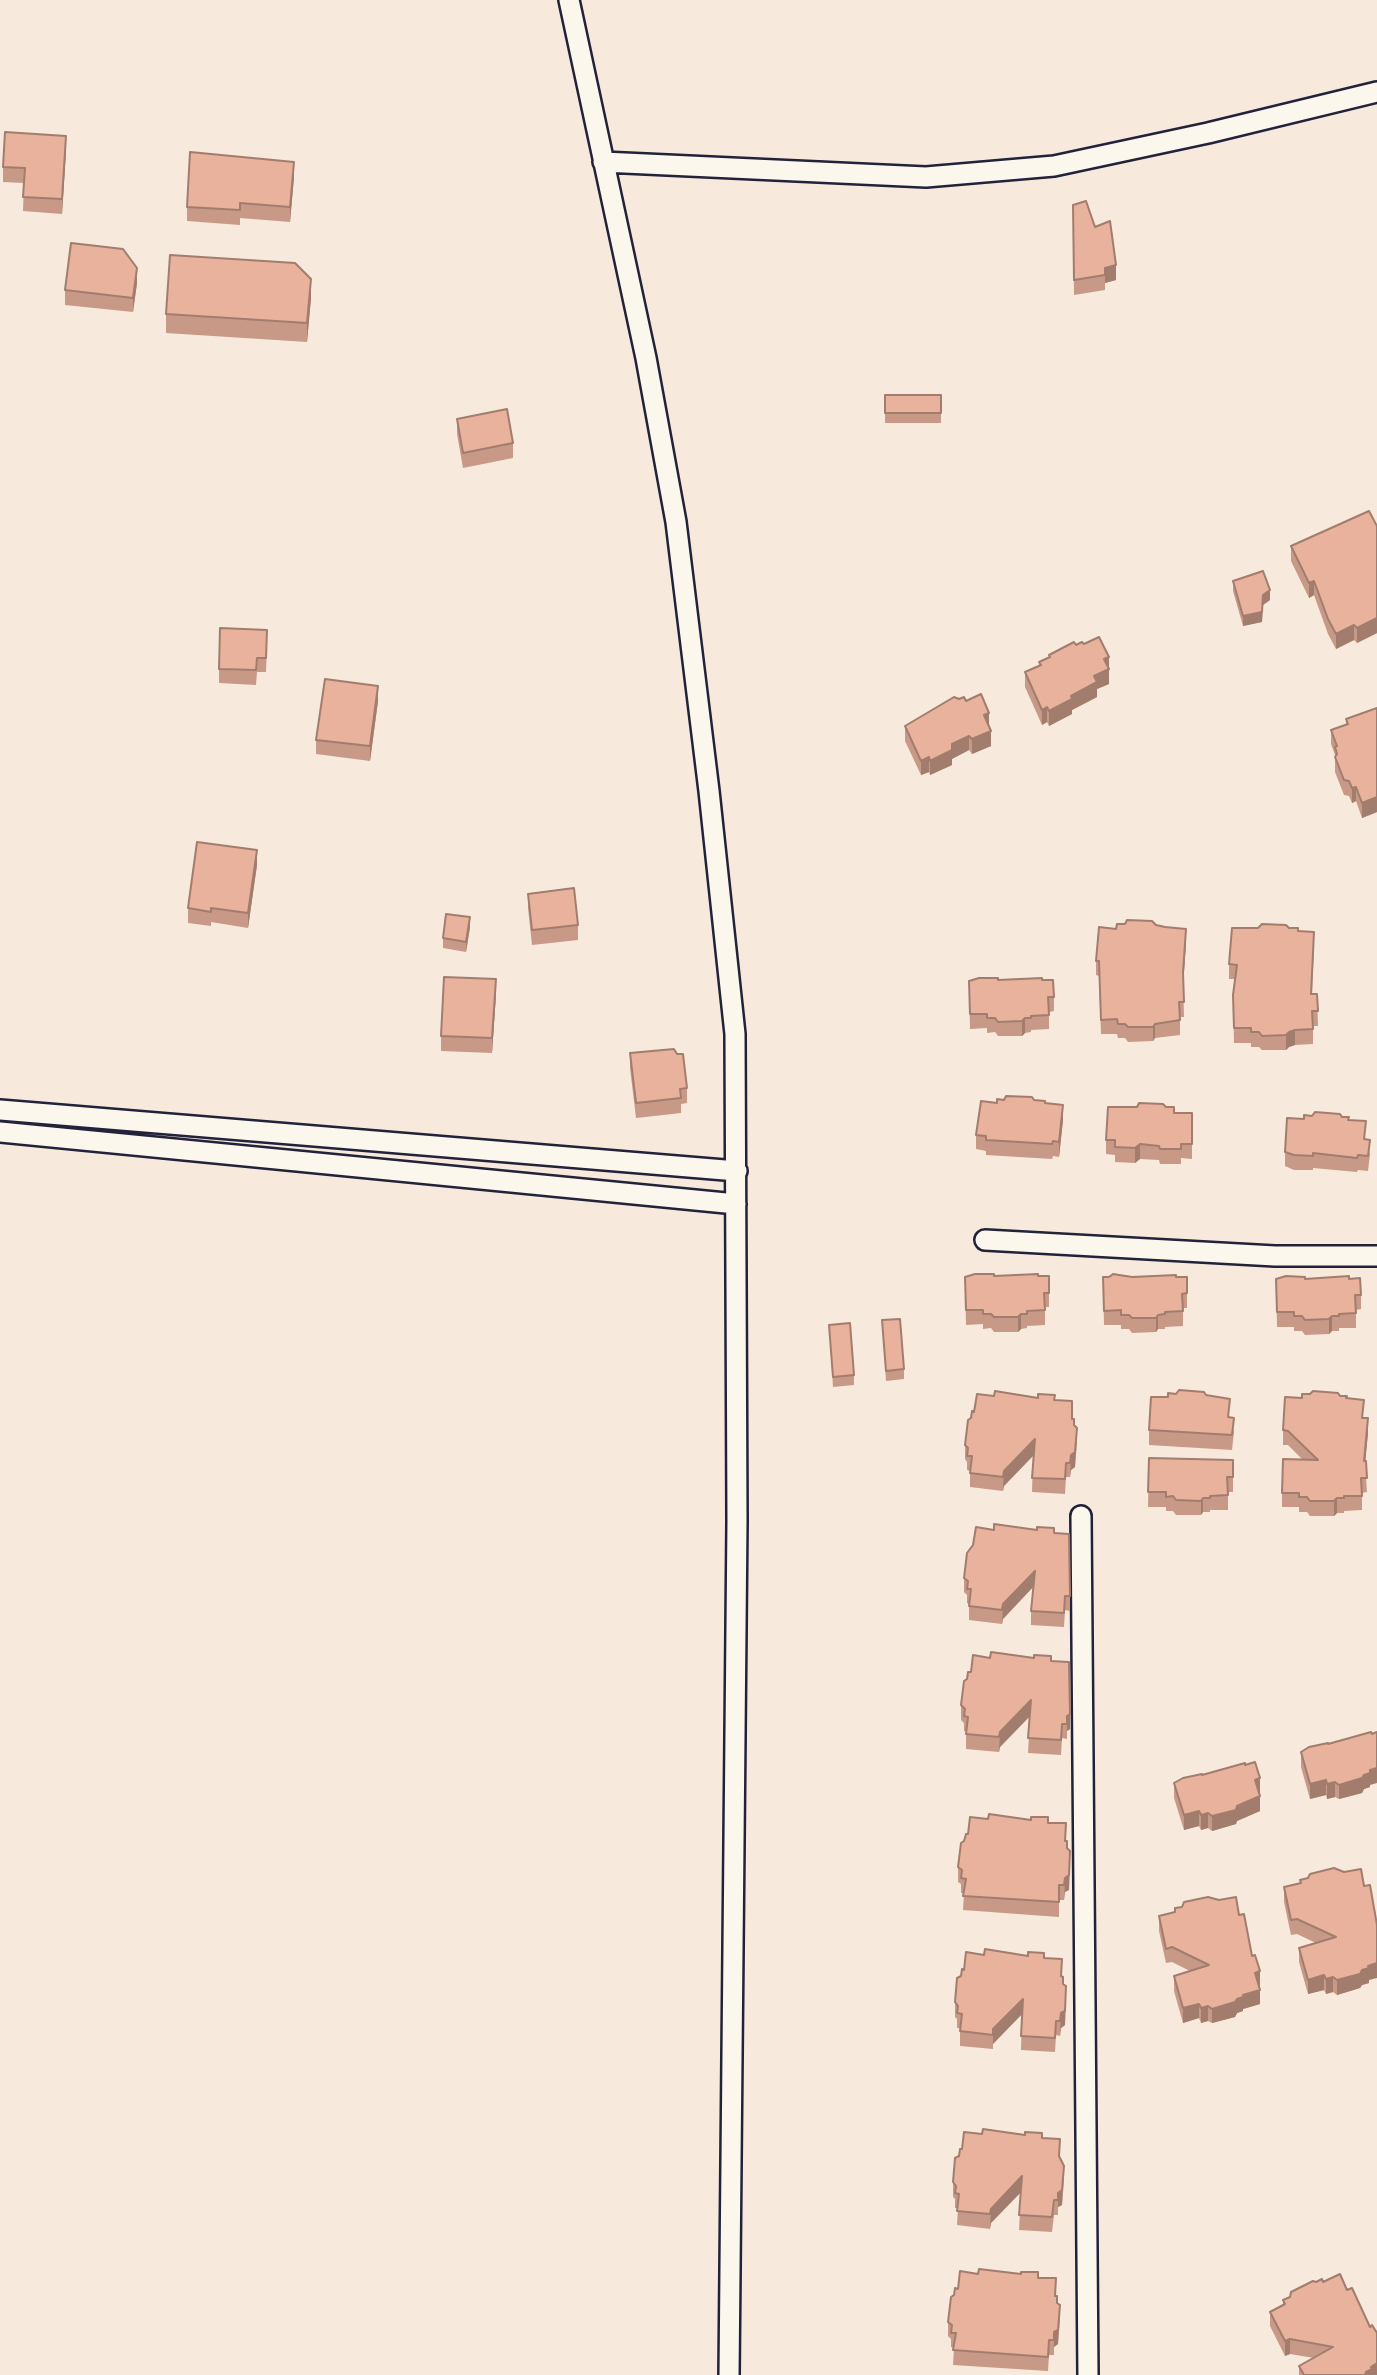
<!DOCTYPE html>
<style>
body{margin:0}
canvas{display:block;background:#f7e9dc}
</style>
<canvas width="1377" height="2375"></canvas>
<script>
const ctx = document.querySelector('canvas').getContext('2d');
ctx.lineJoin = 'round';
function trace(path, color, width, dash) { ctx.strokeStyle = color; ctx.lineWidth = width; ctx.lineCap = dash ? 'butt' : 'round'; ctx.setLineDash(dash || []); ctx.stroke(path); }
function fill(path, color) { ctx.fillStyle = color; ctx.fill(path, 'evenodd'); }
const minor = new Path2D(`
 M569 0 646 358 676 522 709 791 735 1034 737 1521 729 2375
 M603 162 926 177 1054 166 1208 133 1377 92
 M0 1110 737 1171
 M0 1132 736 1204
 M985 1240 1275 1256H1377
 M1081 1516 1088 2375`);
trace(minor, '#22223b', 24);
trace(minor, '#fbf7ec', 19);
fill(new Path2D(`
 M66 150 62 214 23 211 24 183 3 182V167Z
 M294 177 290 222 240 218V225L187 221V207Z
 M1073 205 1095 227 1116 280 1105 283V290L1074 295Z
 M137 283 133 312 65 305V290Z
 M311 298 307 342 166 333V314Z
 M885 395H941V423H885Z
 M457 419 513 443V458L463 468 457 434Z
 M1377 526V633L1357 643 1354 640 1336 649 1328 634 1314 595 1309 598 1291 561V546Z
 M1233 581 1270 600 1263 605 1262 622 1243 626 1233 591Z
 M1084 644 1109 657V684L1097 689V697L1072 710V714L1049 726 1047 722 1042 725 1025 687V672L1039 666V662L1049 657V655L1076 645Z
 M267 645 266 672H257L256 685 219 683V669Z
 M378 701 370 761 316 754V740Z
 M966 701 989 727 991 746 972 754 969 750 952 759V765L930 775 929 772 921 775 905 741V726Z
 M1377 708V812L1362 818 1356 801 1352 803 1349 796 1344 795 1335 772V755L1331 744V730L1346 725V719Z
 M257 865 248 928 211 922V926L188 923V908Z
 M528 894 578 925V940L532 945 528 908Z
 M1156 925 1186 943 1183 981 1184 1017H1180V1035L1155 1038 1153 1041 1128 1042 1125 1038H1118L1117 1034H1101L1099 976 1096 975V961L1116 929Z
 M470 927 466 952 443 948V938Z
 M1289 928 1298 931 1314 946 1312 994H1317L1318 1026H1313V1044L1295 1045 1289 1047 1286 1050H1262L1259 1047H1251V1043H1234L1233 995 1235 979H1229V964Z
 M998 980H1042L1054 997V1011L1049 1012V1029L1031 1030V1032L1025 1033 1022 1036H998L995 1032 987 1033V1028L970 1029 969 981Z
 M496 994 492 1053 441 1051V1036Z
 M630 1053 687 1088V1103L681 1104V1113L636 1118 630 1068Z
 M1034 1100 1045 1103 1063 1120 1059 1157 1053 1156 1052 1159 986 1155V1151L976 1149V1135Z
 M1166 1107 1174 1113H1192V1159L1181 1158V1164H1160L1159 1160 1140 1159 1135 1163 1115 1162V1155L1106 1154V1140Z
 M1342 1117 1349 1120 1366 1139 1370 1154 1368 1171 1358 1170 1357 1172 1313 1168V1170H1294L1285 1166V1152Z
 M1038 1276 1049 1293V1307H1045V1325L1027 1326V1328L1021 1329 1018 1332H994L991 1328 983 1329V1324L966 1325 965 1277Z
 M1103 1277H1176L1187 1293V1308H1183V1326L1165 1327V1329H1158L1156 1332 1132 1333 1129 1329H1121V1325H1104Z
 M1276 1279H1349L1361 1295V1309L1356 1310V1328H1339V1331H1332L1329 1334 1305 1335 1302 1331H1294V1327H1277Z
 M882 1320 904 1369V1379L886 1381Z
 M829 1325 854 1375V1385L833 1387Z
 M994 1396 1054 1400 1072 1419 1077 1443 1075 1467 1071 1470 1070 1477H1066L1065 1494 1032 1492 1033 1455 1004 1486 1003 1491 970 1487V1471L967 1470V1462L965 1459V1445L971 1418 974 1412Z
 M1340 1396 1347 1398 1364 1418 1368 1433 1365 1461 1367 1492 1362 1493V1510L1344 1511V1513H1337L1334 1516H1310L1307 1512H1299V1507H1282V1493L1303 1460 1288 1445H1283V1430L1302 1398Z
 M1230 1417 1234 1432 1232 1450 1149 1445V1430Z
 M1149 1458 1233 1460V1492H1228V1510H1210V1512H1203L1201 1515H1176L1173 1511H1166V1507H1148Z
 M994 1530 1070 1596V1611L1065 1610 1064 1627 1031 1625V1611L1033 1587 1003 1619 1002 1624 969 1620V1604L967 1603V1595L964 1592V1578Z
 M990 1658 1051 1661 1070 1729 1067 1731V1739L1062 1738 1061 1755 1028 1753 1030 1716 1000 1747 999 1752 966 1749V1731H964V1723L961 1720V1705L967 1679 971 1672Z
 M1328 1744 1370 1785V1787L1364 1789 1362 1793 1339 1799 1335 1797 1327 1799 1326 1795 1310 1799 1301 1767V1752Z
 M1174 1783 1260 1793H1259L1260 1811 1237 1821 1236 1824 1212 1831 1208 1828 1201 1830 1199 1826 1184 1830 1174 1798Z
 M988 1819 1031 1820 1048 1823 1066 1841 1070 1865 1069 1890 1065 1892 1064 1900H1059V1917L963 1910 964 1893H961V1884L958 1882V1867L964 1841 968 1834Z
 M1300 1880 1369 1980V1983L1362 1985 1360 1988 1337 1995 1333 1992 1326 1994 1324 1990 1308 1994 1299 1962V1948L1316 1943 1297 1934 1291 1935 1284 1902V1887L1300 1884Z
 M1175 1908 1239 1915 1252 1956 1260 1986H1259L1260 2004 1243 2009V2011L1237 2013 1235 2017 1212 2023 1208 2021 1201 2023 1199 2018 1183 2023 1174 1991V1976L1190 1971 1172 1962 1166 1963 1159 1931V1916L1175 1913Z
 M984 1955 1044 1958 1062 1976 1066 2001 1065 2025 1061 2028 1060 2036 1056 2035 1055 2052 1021 2050 1022 2014 993 2044V2049L960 2046V2028H957V2019L955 2017V2002L961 1976 964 1970Z
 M982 2134 1042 2138 1060 2157 1064 2180 1062 2205 1058 2207V2215H1054L1052 2232 1019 2230 1021 2192 991 2223 990 2229 957 2225 958 2208H955V2199L953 2197V2182L959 2156 962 2149Z
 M978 2274H1021L1038 2278 1056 2296 1060 2320 1058 2344 1054 2347V2355H1049L1048 2371 953 2365 954 2348 951 2347V2339L948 2336V2322L954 2295 958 2289Z
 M1316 2282H1323L1347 2290 1370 2327 1377 2375H1299V2366L1314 2358 1290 2354 1285 2356 1270 2326V2312L1283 2305V2300Z`), '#c89987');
fill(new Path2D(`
 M66 136V150L62 214V199Z
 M294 162V177L290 222V207Z
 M1116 265V280L1105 283V290V268Z
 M137 268V283L133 312V298Z
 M311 279V298L307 342V323Z
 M1314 581V595L1309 598V583Z
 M1270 590V600L1263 605 1262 622 1243 626V616L1263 595Z
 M1377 618V633L1357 643V628Z
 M1354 625V640L1336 649V634Z
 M1109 657V684L1097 689V697L1072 710V714L1049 726V711L1071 696 1094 676 1104 659Z
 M378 686V701L370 761V746Z
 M1047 707V722L1042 725V710Z
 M989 713V727L984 715Z
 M991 731V746L972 754V739Z
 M969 736V750L952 759V765L930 775V761L952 744Z
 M929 757V772L921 775V761Z
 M1356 787V801L1352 803V788Z
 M1377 797V812L1362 818V803Z
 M257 850V865L248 928V913Z
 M470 917V927L466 952V942Z
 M1186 929V943L1183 987V972Z
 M496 979V994L492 1053V1038Z
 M1025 1018V1033L1022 1036V1021Z
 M1155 1024V1038L1153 1041V1027Z
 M1295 1030V1045L1289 1047 1286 1050V1035L1289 1032Z
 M1063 1105V1120L1059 1157V1142Z
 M1140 1144V1159L1135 1163V1148Z
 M1021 1314V1329L1018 1332V1317Z
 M1158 1315V1329L1156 1332V1318Z
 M1332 1316V1331L1329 1334V1319Z
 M1368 1418V1433L1364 1476V1461Z
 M1077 1428 1075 1467 1071 1470 1070 1477 1071 1455Z
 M1035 1439V1454L1004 1486 1003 1491 1004 1471Z
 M1203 1498V1512L1201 1515V1501Z
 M1337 1498V1513L1334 1516V1501Z
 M1035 1571V1585L1003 1619 1002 1624 1003 1604Z
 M1031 1700V1715L1000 1747 999 1752 1000 1732Z
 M1070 1714V1729L1067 1731V1739V1716Z
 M1377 1768V1783L1370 1785V1787L1364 1789 1362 1793 1339 1799V1785L1364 1775 1370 1770Z
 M1260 1778V1793L1255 1794V1780Z
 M1326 1780V1795L1310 1799V1784Z
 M1335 1782V1797L1327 1799V1784Z
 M1260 1796V1811L1237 1821 1236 1824 1212 1831V1816Z
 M1199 1811V1826L1184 1830V1815Z
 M1208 1813V1828L1201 1830V1815Z
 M1070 1851 1069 1890 1065 1892 1064 1900 1065 1878Z
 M1377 1963V1978L1369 1980V1983L1362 1985 1360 1988 1337 1995V1980L1362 1970 1368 1966Z
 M1260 1971V1986L1255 1987V1973Z
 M1324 1975V1990L1308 1994V1980Z
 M1333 1977V1992L1326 1994V1979Z
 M1066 1986 1065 2025 1061 2028 1060 2036 1061 2013Z
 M1260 1990V2004L1243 2009V2011L1237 2013 1235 2017 1212 2023V2009L1237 1999 1243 1995Z
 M1023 1999V2013L993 2044V2049V2029Z
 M1199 2004V2018L1183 2023V2008Z
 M1208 2006V2021L1201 2023V2008Z
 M1064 2166 1062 2205 1058 2207V2215V2193Z
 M1022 2176V2191L991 2223 990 2229 991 2209Z
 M1060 2305 1058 2344 1054 2347V2355V2332Z
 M1290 2339V2354L1285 2356V2341Z
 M1377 2363V2375H1365L1366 2372 1371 2367Z`), '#a27d6e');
const building = new Path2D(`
 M5 132 66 136 62 199 23 197 25 168 3 167Z
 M190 152 294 162 290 207 240 203V210L187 207Z
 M1086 201 1095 227 1110 221 1116 265 1105 268V275L1074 280 1073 205Z
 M71 243 123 249 137 268 133 298 65 290Z
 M170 255 295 263 311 279 307 323 166 314Z
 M885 395H941V413H885Z
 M507 409 513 443 463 453 457 419Z
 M1369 511 1377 526V618L1357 628 1354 625 1336 634 1328 619 1314 581 1309 583 1291 546Z
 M1263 571 1270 590 1263 595 1262 612 1243 616 1233 581Z
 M220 628 267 630 266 658H257L256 670 219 669Z
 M1099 637 1109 657 1104 659 1109 669 1094 676 1097 682 1071 696 1072 699 1049 711 1047 707 1042 710 1025 672 1041 665 1039 662 1050 657 1049 655 1074 642 1076 645 1082 642 1084 644Z
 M325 679 378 686 370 746 316 740Z
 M981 694 989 713 984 715 991 731 972 739 969 736 952 744V750L930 761 929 757 921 761 905 726 954 697 959 699 964 697 966 701Z
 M1377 708V797L1362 803 1356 787 1352 788 1349 781 1344 780 1335 757 1337 754 1335 747 1337 746 1331 730 1348 724 1346 719Z
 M197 842 257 850 248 913 211 908V912L188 908Z
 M574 888 578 925 532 930 528 894Z
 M446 914 470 917 466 942 443 938Z
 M1127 920 1152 921 1156 925 1165 927 1186 929 1183 972 1184 1002H1179L1180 1020 1155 1024 1153 1027H1128L1125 1024H1118L1117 1019 1101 1020 1099 961H1096L1099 927 1116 929 1117 924H1125Z
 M1262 924 1286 925 1289 928H1298V931L1314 932 1311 994H1317L1318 1011H1312L1313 1029 1295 1030 1289 1032 1286 1035 1262 1036 1259 1032H1251V1028H1234L1233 995 1237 965 1229 964 1232 928H1258Z
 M444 977 496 979 492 1038 441 1036Z
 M979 978H998V980L1042 978V980H1053L1054 997H1048L1049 1015 1031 1016V1018H1025L1022 1021 998 1022 995 1018H987V1014H970L969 981Z
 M674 1049 677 1054H683L687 1088 680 1089 681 1098 636 1103 630 1053Z
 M1006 1096 1032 1097 1034 1100 1045 1101V1103L1063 1105 1059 1142 1053 1141 1052 1144 986 1140V1136L976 1135 981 1101 997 1103V1099L1004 1100Z
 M1139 1103 1163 1104 1166 1107H1174V1113H1192V1144H1181V1149H1160L1159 1146 1140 1144 1135 1148 1115 1147V1140H1106L1108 1107H1137Z
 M1315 1112 1340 1114 1342 1117H1349L1348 1120 1366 1121 1364 1139 1370 1140 1368 1156 1358 1155 1357 1158 1313 1153V1156L1294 1155 1285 1152 1287 1118 1304 1119V1115L1312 1116Z
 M975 1274H994V1276L1038 1274V1276H1049V1293H1044L1045 1310 1027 1311V1314H1021L1018 1317H994L991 1314H983V1310H966L965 1277Z
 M1113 1274 1132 1277 1176 1275V1277H1187V1293L1182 1294 1183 1311 1165 1312V1314L1158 1315 1156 1318H1132L1129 1315H1121V1310L1104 1311 1103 1277H1109Z
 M1286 1276 1305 1277V1279L1349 1276V1279L1360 1278 1361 1295H1355L1356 1313 1339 1314V1316H1332L1329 1319 1305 1320 1302 1316H1294V1312H1277L1276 1279Z
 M900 1319 904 1369 886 1371 882 1320Z
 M850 1323 854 1375 833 1377 829 1325Z
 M1179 1390 1204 1392 1206 1395 1230 1399 1228 1417 1234 1418 1232 1435 1149 1430 1151 1397H1168V1393L1176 1394Z
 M995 1391 1038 1398V1394L1055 1395 1054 1400 1072 1401V1419H1074V1425L1077 1428 1075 1452 1071 1455 1070 1463H1066L1065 1479 1032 1478 1035 1439 1004 1471 1003 1477 970 1473 972 1456H967L968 1448 965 1445 968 1420 971 1418 972 1411 974 1412 977 1394 994 1396Z
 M1313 1391 1338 1393 1340 1396H1347L1346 1398 1364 1400 1362 1418H1368L1364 1461H1366L1367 1478H1361L1362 1496H1344V1498H1337L1334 1501H1310L1307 1497H1299V1493H1282L1283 1459 1318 1460 1288 1431 1283 1430 1285 1397 1302 1398V1394H1310Z
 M1149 1458 1233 1460V1477H1227L1228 1495 1210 1496V1498H1203L1201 1501 1176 1500 1173 1496 1166 1497V1492H1148Z
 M994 1524 1037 1530V1527L1054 1528V1533L1069 1534 1070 1596H1065L1064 1613 1031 1611 1035 1571 1003 1604 1002 1610 969 1606 971 1589H967L968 1581 964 1578 967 1553 973 1545 976 1527 994 1530Z
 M991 1652 1034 1658V1655L1051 1656V1661L1069 1662 1070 1714 1067 1716V1724H1062L1061 1740 1028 1738 1031 1700 1000 1732 999 1737 966 1734 968 1717 964 1716 965 1709 961 1705 964 1681 967 1679 968 1672H971L973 1655 990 1658Z
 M1371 1732 1372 1734 1377 1732V1768L1370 1770V1773L1364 1775 1362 1778 1339 1785 1335 1782 1327 1784 1326 1780 1310 1784 1301 1752 1309 1747 1328 1743V1744Z
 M1255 1762 1260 1778 1255 1780 1260 1796 1237 1806 1236 1810 1212 1816 1208 1813 1201 1815 1199 1811 1184 1815 1174 1783 1183 1778 1202 1774V1775L1245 1763V1765Z
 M989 1814 1031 1820V1817H1048V1823H1066L1065 1841H1067V1848L1070 1851 1069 1875 1065 1878 1064 1885H1059V1902L963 1896 966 1879 961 1878 962 1870 958 1867 961 1843 964 1841 966 1834H968L970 1817 988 1819Z
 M1334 1868 1344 1872 1361 1869 1364 1886 1370 1885 1377 1925V1963L1368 1966 1369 1968 1362 1970 1360 1974 1337 1980 1333 1977 1326 1979 1324 1975 1308 1980 1299 1948 1336 1937 1297 1919 1291 1920 1284 1887 1301 1883 1300 1880 1308 1878 1310 1874Z
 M1208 1897 1219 1900 1236 1897 1239 1915 1244 1914 1252 1956 1255 1955 1260 1971 1255 1973 1260 1990 1243 1995V1997L1237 1999 1235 2002 1212 2009 1208 2006 1201 2008 1199 2004 1183 2008 1174 1976 1209 1965 1172 1947 1166 1949 1159 1916 1175 1912V1908L1182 1907 1184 1902Z
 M985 1949 1028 1956V1952L1044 1953V1958L1062 1959 1061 1976 1063 1977V1984L1066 1986 1065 2011 1061 2013 1060 2021H1056L1055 2038 1021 2036 1023 1999 993 2029V2035L960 2031 962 2014 957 2013 958 2006 955 2002 957 1978 961 1976 962 1969 964 1970 966 1952 984 1955Z
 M983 2129 1025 2135V2132L1042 2133V2138L1060 2139 1059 2156 1064 2166 1062 2190 1058 2193V2200H1054L1052 2217 1019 2215 1022 2176 991 2209 990 2214 957 2211 959 2194 955 2193 956 2186 953 2182 955 2158 959 2156 960 2149H962L964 2132 982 2134Z
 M979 2269 1021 2274V2272H1038V2278H1056L1055 2296H1057V2303L1060 2305 1058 2330 1054 2332V2340H1049L1048 2357 953 2350 956 2333H951L952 2325 948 2322 951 2297 954 2295 955 2288 958 2289 960 2271 978 2274Z
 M1340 2274 1347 2290 1352 2288 1370 2327 1372 2325 1377 2333V2363L1371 2367 1372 2369 1366 2372 1365 2375H1304L1299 2366 1333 2347 1290 2339 1285 2341 1270 2312 1285 2304 1283 2300 1290 2297 1291 2292 1313 2281 1316 2282 1322 2279 1323 2282Z`);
fill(building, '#e8b29d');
trace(building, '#a27d6e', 2);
</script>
